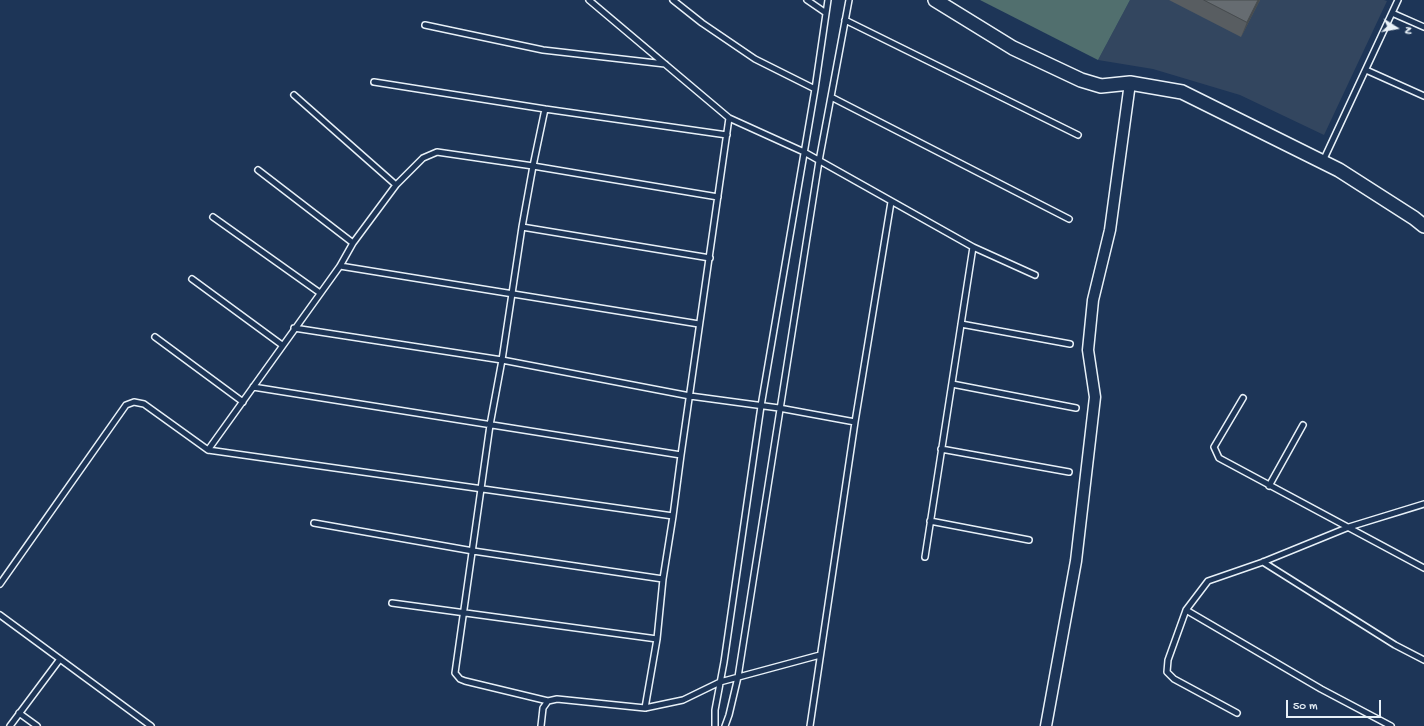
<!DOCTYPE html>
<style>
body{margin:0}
#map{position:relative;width:1424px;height:726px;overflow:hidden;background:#1d3557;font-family:"Gochi Hand",sans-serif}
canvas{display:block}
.north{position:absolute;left:1376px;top:8px;width:40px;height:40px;-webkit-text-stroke:3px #1d3557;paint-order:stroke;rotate:101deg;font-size:11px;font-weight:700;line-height:16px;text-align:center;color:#e8f1f8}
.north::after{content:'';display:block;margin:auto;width:14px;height:18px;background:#e8f1f8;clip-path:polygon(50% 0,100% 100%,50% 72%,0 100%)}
.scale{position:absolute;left:1286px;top:700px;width:95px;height:18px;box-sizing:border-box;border:2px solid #e8f1f8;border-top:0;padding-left:5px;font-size:12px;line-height:14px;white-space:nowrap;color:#e8f1f8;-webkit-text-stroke:3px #1d3557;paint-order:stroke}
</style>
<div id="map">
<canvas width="1424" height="726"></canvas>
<div class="north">N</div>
<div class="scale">50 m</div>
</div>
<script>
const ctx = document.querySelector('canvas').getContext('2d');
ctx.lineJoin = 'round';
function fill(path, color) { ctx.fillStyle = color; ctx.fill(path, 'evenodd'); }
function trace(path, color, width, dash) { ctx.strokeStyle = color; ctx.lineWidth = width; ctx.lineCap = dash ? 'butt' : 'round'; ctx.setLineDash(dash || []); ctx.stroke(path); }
fill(new Path2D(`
 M1130 0H1384L1387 1 1324 135 1240 95 1153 69 1098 60Z`), '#33465f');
fill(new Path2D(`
 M980 0H1130L1098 60Z`), '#516f6e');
const service = new Path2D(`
 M589 0 729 118 681 455 673 516 663 579 657 639 645 708
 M673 0 702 23 755 59 815 89
 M807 0 826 13
 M1392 13 1424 27
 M845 20 1078 135
 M425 25 543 50 665 64
 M1366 70 1424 96
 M374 82 545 109
 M294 95 396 185
 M831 97 1069 219
 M729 118 804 152 973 247 925 557
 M1323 161 1398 0
 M258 170 353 243
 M213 217 320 293
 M522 227 710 258
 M973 247 1035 275
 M340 266 699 324
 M192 279 282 345
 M961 324 1070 344
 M294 328 502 360 690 396 779 408 855 422
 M155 337 243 402
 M952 384 1076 408
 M253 387 681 455
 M1243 398 1214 447 1219 458 1424 568
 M941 449 1069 472
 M208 450 340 266 353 243 396 185 423 158 437 152 533 166 718 197
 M1269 486 1303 425
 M930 521 1029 540
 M314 523 473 551 663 579
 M1263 562 1395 645 1424 660
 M0 584 126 405 134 402 144 404 208 450 673 516
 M392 603 657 639
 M1186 610 1321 689 1391 726
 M0 615 151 726
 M548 701 465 681 460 679 455 673 490 425 502 360 522 227 533 166 545 109 727 135
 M19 713 37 726
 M1237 713 1174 679 1167 672 1168 660 1186 610 1208 581 1263 562 1349 527 1424 504
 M10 726 60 659
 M541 726 543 708 548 701 557 699 645 708 683 700 720 682 820 655
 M715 726V710L724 662 761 406 815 89 828 0
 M725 726 729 715 738 677 819 161 849 0
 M810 726 855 422 891 202`);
const minor = new Path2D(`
 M1046 726 1076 561 1095 397 1088 350 1093 300 1110 230 1130 83`);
const tertiary = new Path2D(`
 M935 0 1013 48 1081 80 1101 86 1130 83 1182 92 1339 170 1414 218 1424 226`);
trace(service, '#e8f1f8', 8);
trace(minor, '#e8f1f8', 13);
trace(tertiary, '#e8f1f8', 16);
trace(service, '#1d3557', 5);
trace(minor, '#1d3557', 10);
trace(tertiary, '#1d3557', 13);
fill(new Path2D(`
 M1169 0H1260L1241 37Z`), '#585d61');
fill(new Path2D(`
 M1258 0H1260L1241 37 1247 22Z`), '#474c4f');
const building = new Path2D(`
 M1204 0H1258L1247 22Z`);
fill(building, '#666c71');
trace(building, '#474c4f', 1);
</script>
